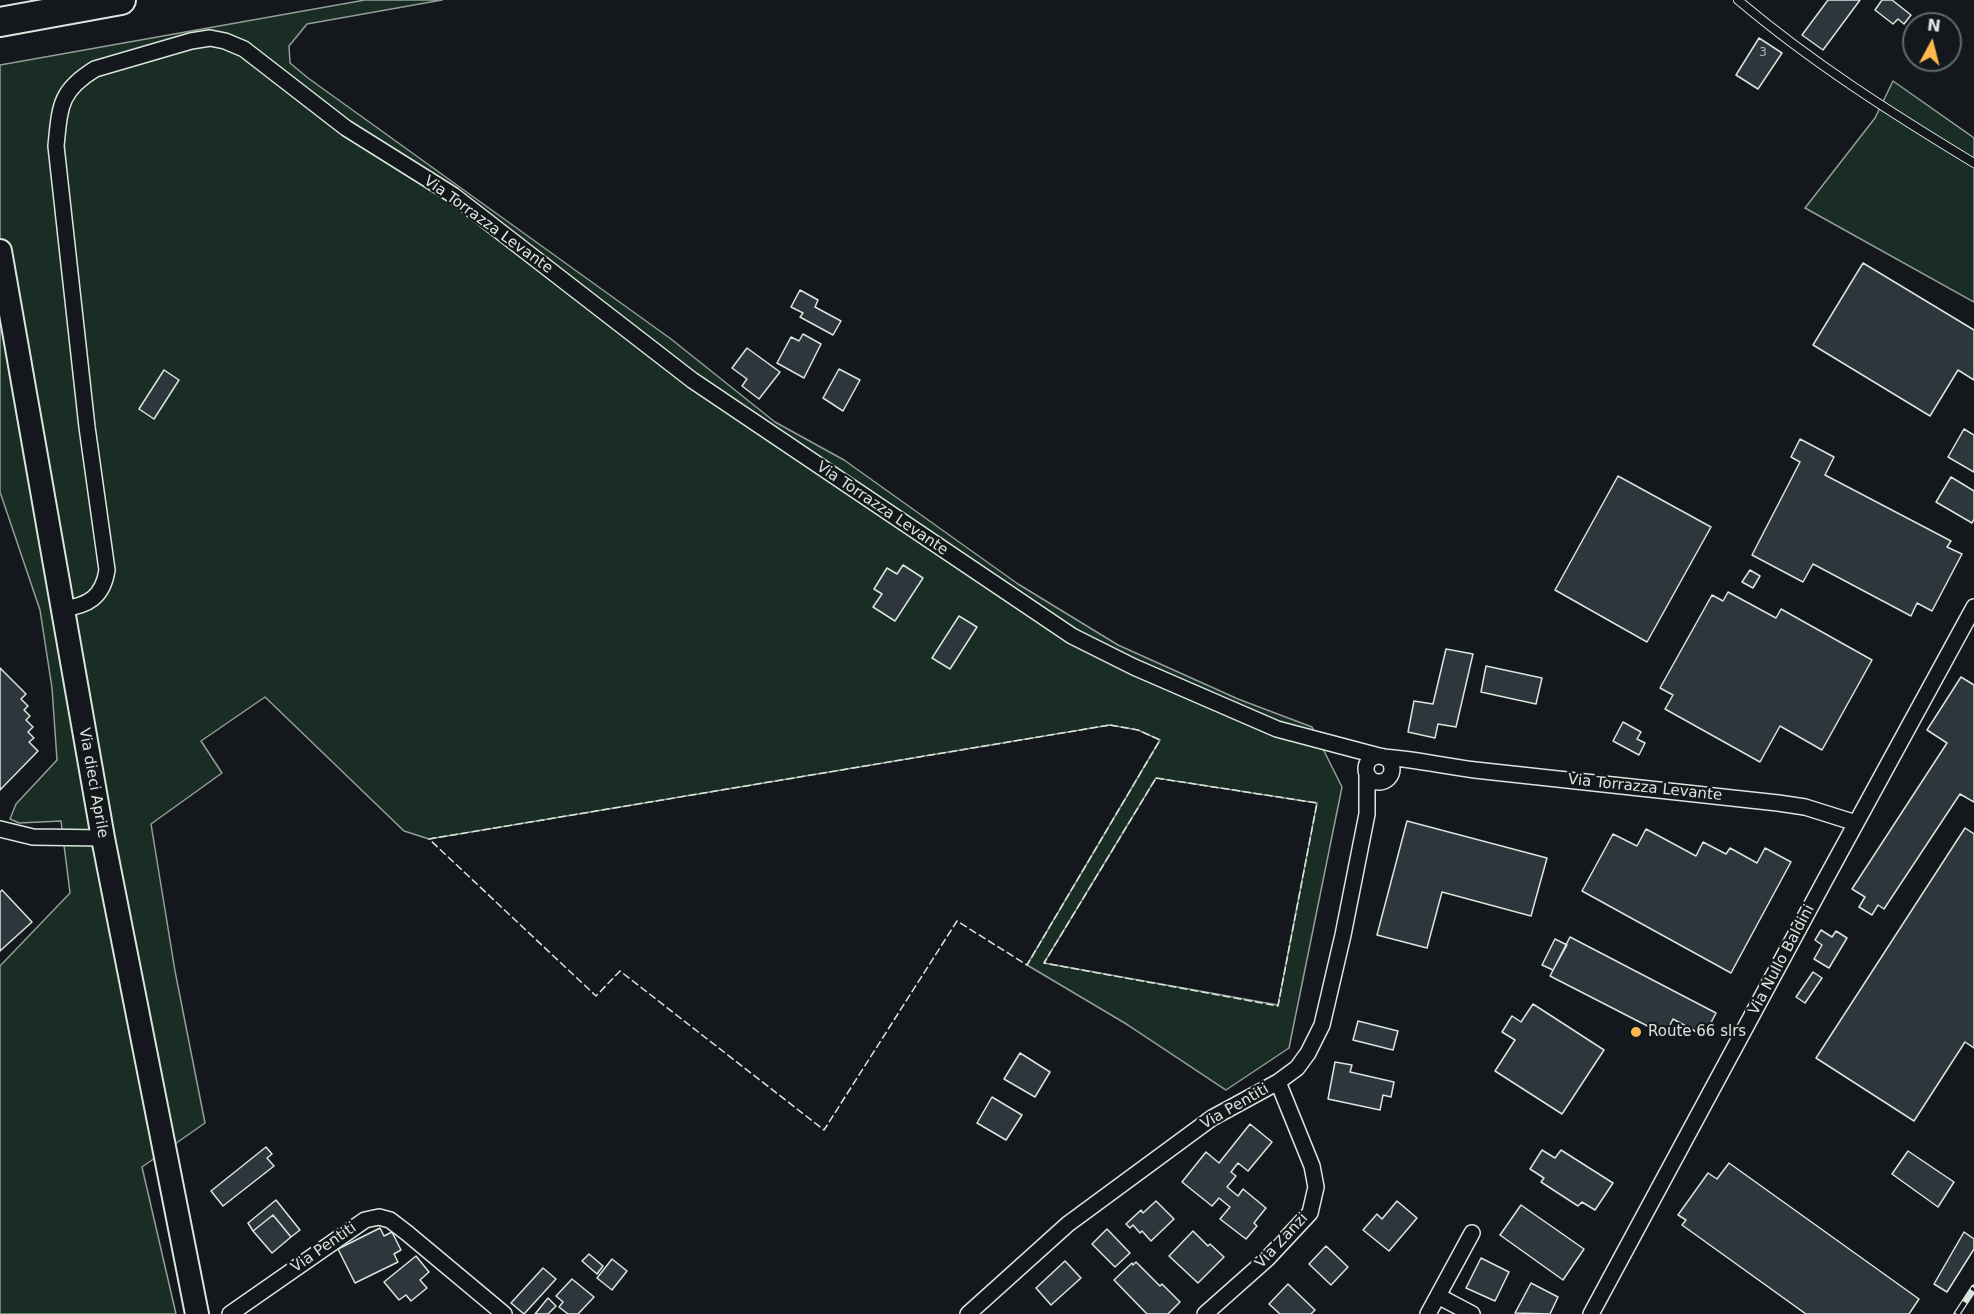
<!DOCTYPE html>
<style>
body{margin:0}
#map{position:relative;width:1974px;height:1314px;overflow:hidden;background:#14181c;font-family:"DejaVu Sans",sans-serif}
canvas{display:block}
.north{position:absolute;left:1902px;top:12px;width:60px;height:60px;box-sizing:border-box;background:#14181c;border:2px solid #626a69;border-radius:50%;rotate:7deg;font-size:16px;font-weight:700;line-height:24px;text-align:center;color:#d8e6dc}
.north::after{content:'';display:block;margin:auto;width:21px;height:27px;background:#ffb74d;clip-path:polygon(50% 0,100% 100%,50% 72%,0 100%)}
</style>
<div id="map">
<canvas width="1974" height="1314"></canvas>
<div class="north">N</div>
</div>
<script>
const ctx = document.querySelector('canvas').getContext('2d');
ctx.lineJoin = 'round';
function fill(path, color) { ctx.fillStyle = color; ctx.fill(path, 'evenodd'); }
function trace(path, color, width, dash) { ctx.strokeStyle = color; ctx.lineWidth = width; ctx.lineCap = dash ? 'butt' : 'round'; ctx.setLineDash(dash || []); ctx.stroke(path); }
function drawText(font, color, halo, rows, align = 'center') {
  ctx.font = font + ' "DejaVu Sans",sans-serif'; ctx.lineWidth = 4.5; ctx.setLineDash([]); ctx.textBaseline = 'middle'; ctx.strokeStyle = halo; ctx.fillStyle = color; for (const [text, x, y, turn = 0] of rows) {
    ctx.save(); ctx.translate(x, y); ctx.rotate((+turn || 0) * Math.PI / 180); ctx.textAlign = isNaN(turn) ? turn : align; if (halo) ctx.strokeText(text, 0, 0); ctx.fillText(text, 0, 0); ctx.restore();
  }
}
const green = new Path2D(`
 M365 0H442L307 24 289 46 290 63 308 78 671 339 775 422 844 460 1018 584 1118 645 1238 699 1312 727 1342 787 1289 1048 1226 1090 1128 1025 1027 965 1160 740 1138 730 1110 725 429 839 404 831 265 697 201 741 222 773 151 824 175 971 205 1123 142 1167 176 1314H0V966L70 893 61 821 19 823 10 819 16 804 57 760 52 688 40 610 0 492V65ZM1156 778 1317 803 1278 1005 1044 963Z
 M1893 81 1974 138V302L1805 208 1875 118Z`);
fill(green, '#1a2d24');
trace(green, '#939e99', 1.5);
const building = new Path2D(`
 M1828 0H1860L1823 50 1802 35Z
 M1882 0H1892L1911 15 1904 24 1898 19 1893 24 1875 10Z
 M1759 38 1782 53 1758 89 1736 75Z
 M1863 263 1974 330V380L1958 370 1930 416 1813 345Z
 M800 290 818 300 815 307 841 321 833 335 800 317 803 313 791 307Z
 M803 334 821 344 804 378 777 363 791 337 799 341Z
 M747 348 780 372 759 399 742 386 747 379 732 368Z
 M839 369 860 380 843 411 823 398Z
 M164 370 179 380 154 419 139 409Z
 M1964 429 1974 435V472L1948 457Z
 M1800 439 1834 457 1825 475 1951 541 1947 547 1962 554 1932 611 1917 603 1911 616 1813 564 1803 582 1752 555 1800 462 1791 457Z
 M1618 476 1711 527 1647 642 1555 590Z
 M1951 477 1974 491V519L1972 523 1936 502Z
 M903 565 923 578 895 621 873 607 882 594 874 589 887 568 897 574Z
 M1750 570 1760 576 1753 588 1742 582Z
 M1728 592 1776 618 1781 609 1872 660 1822 750 1780 726 1760 762 1665 709 1673 695 1660 688 1712 595 1723 601Z
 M959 616 977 627 950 669 932 658Z
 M1446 649 1473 654 1456 727 1438 724 1435 738 1408 732 1414 701 1433 704Z
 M1486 666 1542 678 1536 704 1481 692Z
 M0 668 26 694 21 699 28 706 24 710 30 716 26 720 33 727 28 732 34 738 29 742 38 751 0 790Z
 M1961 677 1974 685V802L1960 794 1884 909 1878 905 1872 915 1859 907 1865 897 1852 889 1947 743 1927 730Z
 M1623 722 1641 732 1637 739 1645 743 1639 755 1613 741Z
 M1407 821 1547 858 1531 916 1442 892 1427 948 1377 935Z
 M1965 828 1974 834V1048L1965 1042 1914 1121 1816 1058Z
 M1646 829 1696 856 1703 842 1726 854 1730 848 1757 863 1765 848 1791 862 1731 973 1582 891 1613 834 1637 846Z
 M2 890 32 922 0 951V892Z
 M1821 930 1832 937 1836 931 1847 938 1829 968 1814 959 1822 945 1815 940Z
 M1570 937 1716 1013 1704 1036 1673 1019 1665 1035 1550 976Z
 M1555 939 1567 945 1553 970 1542 965Z
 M1813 972 1822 978 1805 1003 1796 997Z
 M1533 1004 1604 1050 1562 1114 1495 1071 1515 1040 1502 1032 1512 1016 1521 1022Z
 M1358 1021 1398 1031 1393 1050 1353 1040Z
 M1020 1053 1050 1072 1035 1097 1004 1079Z
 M1335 1062 1352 1065 1350 1072 1394 1082 1391 1097 1383 1095 1380 1110 1328 1099Z
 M992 1097 1022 1115 1006 1140 977 1123Z
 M1250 1124 1272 1142 1248 1171 1238 1163 1231 1172 1236 1176 1227 1187 1238 1196 1243 1189 1266 1208 1254 1223 1257 1226 1246 1239 1220 1219 1230 1207 1219 1198 1212 1206 1182 1182 1206 1152 1219 1163Z
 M266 1147 272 1154 267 1158 274 1166 223 1206 211 1191Z
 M1542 1150 1555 1158 1561 1150 1613 1183 1595 1210 1582 1202 1578 1206 1541 1182 1544 1178 1530 1169Z
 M1908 1151 1954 1182 1938 1207 1892 1174Z
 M1729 1163 1919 1299 1909 1314H1806L1682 1225 1686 1220 1678 1215 1708 1173 1717 1179Z
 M276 1200 300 1230 291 1237 273 1215 253 1231 248 1223Z
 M1156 1201 1174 1219 1151 1241 1142 1231 1140 1233 1133 1225 1130 1228 1126 1224 1141 1210 1143 1213Z
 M1397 1201 1417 1218 1389 1251 1363 1230 1377 1214 1382 1219Z
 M1521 1205 1584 1249 1563 1280 1500 1235Z
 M273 1215 291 1237 272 1253 253 1231Z
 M380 1228 384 1236 392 1232 401 1250 394 1254 398 1262 355 1283 338 1249Z
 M1107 1229 1130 1253 1115 1267 1092 1244Z
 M1193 1231 1208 1246 1210 1244 1224 1257 1198 1283 1169 1256Z
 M1964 1232 1974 1239V1249L1947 1292 1934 1284Z
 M1326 1246 1348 1267 1331 1285 1309 1264Z
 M589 1254 603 1266 597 1274 582 1261Z
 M416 1256 429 1272 420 1280 427 1288 411 1301 406 1295 399 1300 384 1282Z
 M1481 1258 1509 1272 1495 1301 1466 1288Z
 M612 1259 627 1271 612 1290 597 1278Z
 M1065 1261 1081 1278 1051 1305 1036 1288Z
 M1136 1262 1160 1286 1162 1284 1180 1302 1168 1314H1147L1114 1280 1132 1263 1133 1265Z
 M543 1268 556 1279 524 1314 511 1303Z
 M572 1279 594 1297 578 1314H568L559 1307 563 1302 556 1296Z
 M1531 1283 1558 1297 1550 1314 1515 1313Z
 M1288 1284 1315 1310 1311 1314H1280L1269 1304Z
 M548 1298 556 1306 548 1314H535Z`);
fill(building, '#2c363c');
trace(building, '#d8e6dc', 1.5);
const service = new Path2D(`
 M1738 0C1811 62 1893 114 1974 163`);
const minor = new Path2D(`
 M62 609C88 606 103 597 107 570L87 427 56 146C60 107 59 91 95 69L191 41 210 38 225 41 244 49 346 128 453 195 692 380 1072 636 1134 667 1277 729 1379 756
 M1366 769a13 13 0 1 1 26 0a13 13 0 1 1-26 0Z
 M1383 757C1414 759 1444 766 1475 770L1778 803 1805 807 1856 823
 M0 829 33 837 103 838
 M1438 1296 1472 1314
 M230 1314 365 1220 379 1217 390 1220 407 1233 504 1314
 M968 1314 1068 1224 1212 1118 1278 1082 1297 1068 1308 1053 1322 1025 1343 935 1367 814V775
 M1205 1314 1267 1259 1310 1213 1316 1187 1312 1166 1278 1082
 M1428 1314 1472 1233
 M1591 1314 1825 880 1974 607`);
const secondary = new Path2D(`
 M0 251 103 838 197 1314`);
const motorway = new Path2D(`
 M0 22 121 0`);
trace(service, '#d8e6dc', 10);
trace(minor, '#d8e6dc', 18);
trace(secondary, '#d8e6dc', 26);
trace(motorway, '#d8e6dc', 32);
trace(service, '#14181c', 8);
trace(minor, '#14181c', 15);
trace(secondary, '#14181c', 22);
trace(motorway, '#14181c', 28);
const rail = new Path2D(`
 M1957 1314 1974 1288`);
trace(rail, '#d8e6dc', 7);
trace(rail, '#14181c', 4.5, [14]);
trace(new Path2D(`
 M1110 725 1138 730 1160 740 1027 965 957 921 824 1130 620 971 596 996 429 839Z
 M1156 778 1317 803 1278 1006 1044 963Z`), '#d8e6dc', 1.5, [8, 3]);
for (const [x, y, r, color] of [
 [1636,1032,6,"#ffb74d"]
]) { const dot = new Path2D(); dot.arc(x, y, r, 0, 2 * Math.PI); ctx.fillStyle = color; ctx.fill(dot); trace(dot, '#14181c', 2); }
drawText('12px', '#adbab4', null, [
 ["3",1763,53]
]);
drawText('15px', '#d8e6dc', '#14181c', [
 ["Via Torrazza Levante",488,225,36],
 ["Via Torrazza Levante",882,509,34],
 ["Via dieci Aprile",93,783,80],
 ["Via Torrazza Levante",1645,788,6],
 ["Via Nullo Baldini",1782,960,-62],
 ["Via Pentiti",1235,1107,-30],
 ["Via Zanzi",1282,1241,-47],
 ["Via Pentiti",324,1248,-35]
]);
drawText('15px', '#d8e6dc', '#14181c', [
 ["Route 66 slrs",1648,1032]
], 'left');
</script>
